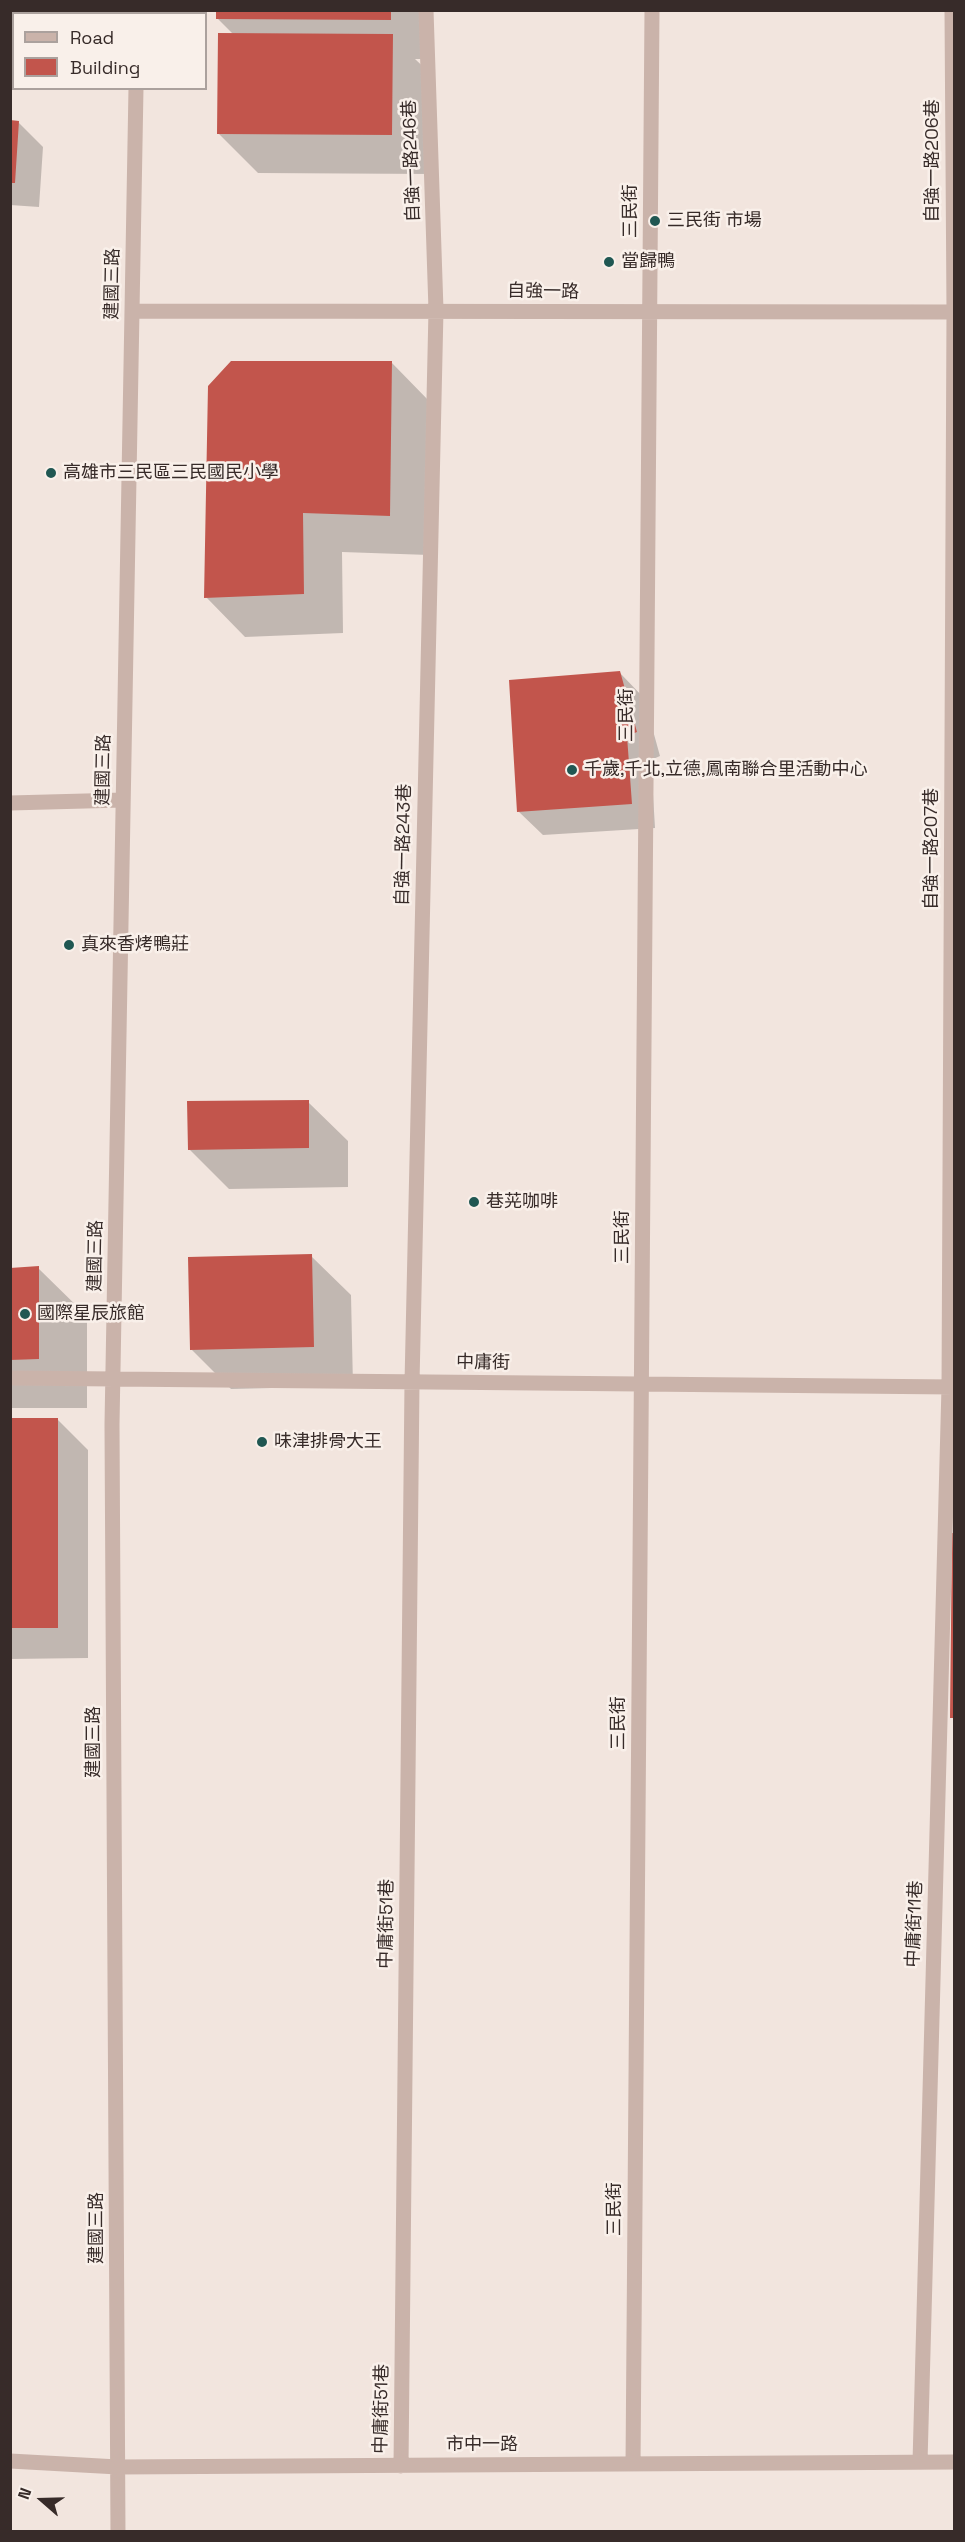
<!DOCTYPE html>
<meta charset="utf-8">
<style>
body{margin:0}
#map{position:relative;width:965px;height:2542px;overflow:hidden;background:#f2e5de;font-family:"Space Grotesk",sans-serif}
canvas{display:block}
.frame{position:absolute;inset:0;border:12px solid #372b29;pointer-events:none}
.legend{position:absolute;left:12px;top:12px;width:195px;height:78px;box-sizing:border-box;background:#f9f0ea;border:2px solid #aba19d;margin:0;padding:8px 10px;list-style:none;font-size:18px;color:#372b29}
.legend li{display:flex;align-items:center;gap:12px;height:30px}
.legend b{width:30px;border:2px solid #aba19d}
.north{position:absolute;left:12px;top:2470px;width:60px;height:60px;-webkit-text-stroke:4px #f9f0ea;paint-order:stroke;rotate:290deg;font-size:16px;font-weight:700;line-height:24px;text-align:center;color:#372b29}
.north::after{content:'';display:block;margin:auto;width:21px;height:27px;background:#372b29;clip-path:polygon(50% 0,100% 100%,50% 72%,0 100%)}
</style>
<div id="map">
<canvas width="965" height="2542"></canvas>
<div class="frame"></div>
<ul class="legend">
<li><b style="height:8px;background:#cab3aa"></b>Road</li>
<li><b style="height:16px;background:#c2554c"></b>Building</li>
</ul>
<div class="north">N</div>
</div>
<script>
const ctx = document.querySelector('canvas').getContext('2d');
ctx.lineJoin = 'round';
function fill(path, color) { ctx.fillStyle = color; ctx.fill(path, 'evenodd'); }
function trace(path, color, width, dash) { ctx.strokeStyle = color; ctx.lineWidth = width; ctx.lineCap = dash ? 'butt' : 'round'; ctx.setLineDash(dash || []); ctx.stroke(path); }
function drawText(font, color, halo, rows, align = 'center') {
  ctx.font = font + ' "Space Grotesk","Noto Sans TC",sans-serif'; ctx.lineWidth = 5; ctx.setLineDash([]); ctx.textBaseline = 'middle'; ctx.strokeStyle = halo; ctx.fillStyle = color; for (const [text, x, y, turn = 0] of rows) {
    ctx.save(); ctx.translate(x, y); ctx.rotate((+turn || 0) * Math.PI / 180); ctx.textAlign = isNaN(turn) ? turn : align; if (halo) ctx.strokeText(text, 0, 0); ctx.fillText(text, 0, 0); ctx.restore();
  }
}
fill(new Path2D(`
 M218 10H430V59H415L432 75 431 174 258 173 219 134 234 35 218 19Z
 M10 122H18L43 147 39 207 10 205Z
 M392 363 431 403 429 555 342 552 343 633 245 637 206 597Z
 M620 673 644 698 660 756 651 760 655 828 543 835 518 811Z
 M308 1102 348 1141V1187L229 1189 189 1149Z
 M311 1256 351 1295 353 1386 231 1389 192 1350Z
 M38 1268 87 1316V1408H10V1269Z
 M57 1419 88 1450V1658L10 1659V1420Z
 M954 1533V1720L952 1717Z`), '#0003');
fill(new Path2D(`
 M216 10H391V20L216 19Z
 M218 33 393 34 392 135 217 134Z
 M10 120 19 121 15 183H10Z
 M231 361H392L390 516 303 513 304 594 204 598 208 386Z
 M620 671 637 732 627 736 632 804 517 812 509 680Z
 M309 1100V1148L188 1150 187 1101Z
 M312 1254 314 1347 190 1350 188 1257Z
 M39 1266V1359L10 1360V1268Z
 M10 1418H58V1628H10Z
 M952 1533H954V1718H950Z`), '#c2554c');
trace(new Path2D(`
 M138 14V10
 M132 311 954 312
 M10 803 123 800
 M10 1378 954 1387
 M10 2461 118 2467 954 2462
 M920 2462 949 1387 954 312 952 10
 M633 2464 652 10
 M401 2466 412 1382 436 310 426 10
 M118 2532 112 1424 136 88`), '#cab3aa', 15);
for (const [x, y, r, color] of [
 [655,221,6,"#205752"],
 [609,262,6,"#205752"],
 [51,473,6,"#205752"],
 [572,770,6,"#205752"],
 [69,945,6,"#205752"],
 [474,1202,6,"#205752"],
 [25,1314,6,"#205752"],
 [262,1442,6,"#205752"]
]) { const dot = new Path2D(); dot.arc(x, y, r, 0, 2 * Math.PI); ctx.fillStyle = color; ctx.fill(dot); trace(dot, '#f9f0ea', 2); }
drawText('18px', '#372b29', '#f9f0ea', [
 ["自強一路246巷",412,161,-92],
 ["自強一路206巷",933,161,-90],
 ["三民街",631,211,-90],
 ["建國三路",113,284,-89],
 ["自強一路",543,292,1],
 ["三民街",627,715,-90],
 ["建國三路",104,770,-89],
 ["自強一路243巷",404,845,-89],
 ["自強一路207巷",932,849,-90],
 ["三民街",623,1237,-90],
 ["建國三路",96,1256,-89],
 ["中庸街",483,1363,1],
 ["三民街",619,1723,-90],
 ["建國三路",94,1742,-90],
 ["中庸街51巷",387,1924,-89],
 ["中庸街11巷",915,1924,-88],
 ["三民街",615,2209,-90],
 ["建國三路",97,2228,-90],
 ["中庸街51巷",382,2409,-89],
 ["市中一路",482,2445]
]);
drawText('18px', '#372b29', '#f9f0ea', [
 ["三民街 市場",667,221],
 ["當歸鴨",621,262],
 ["高雄市三民區三民國民小學",63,473],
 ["千歲,千北,立德,鳳南聯合里活動中心",584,770],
 ["真來香烤鴨莊",81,945],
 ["巷茪咖啡",486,1202],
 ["國際星辰旅館",37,1314],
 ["味津排骨大王",274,1442]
], 'left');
</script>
